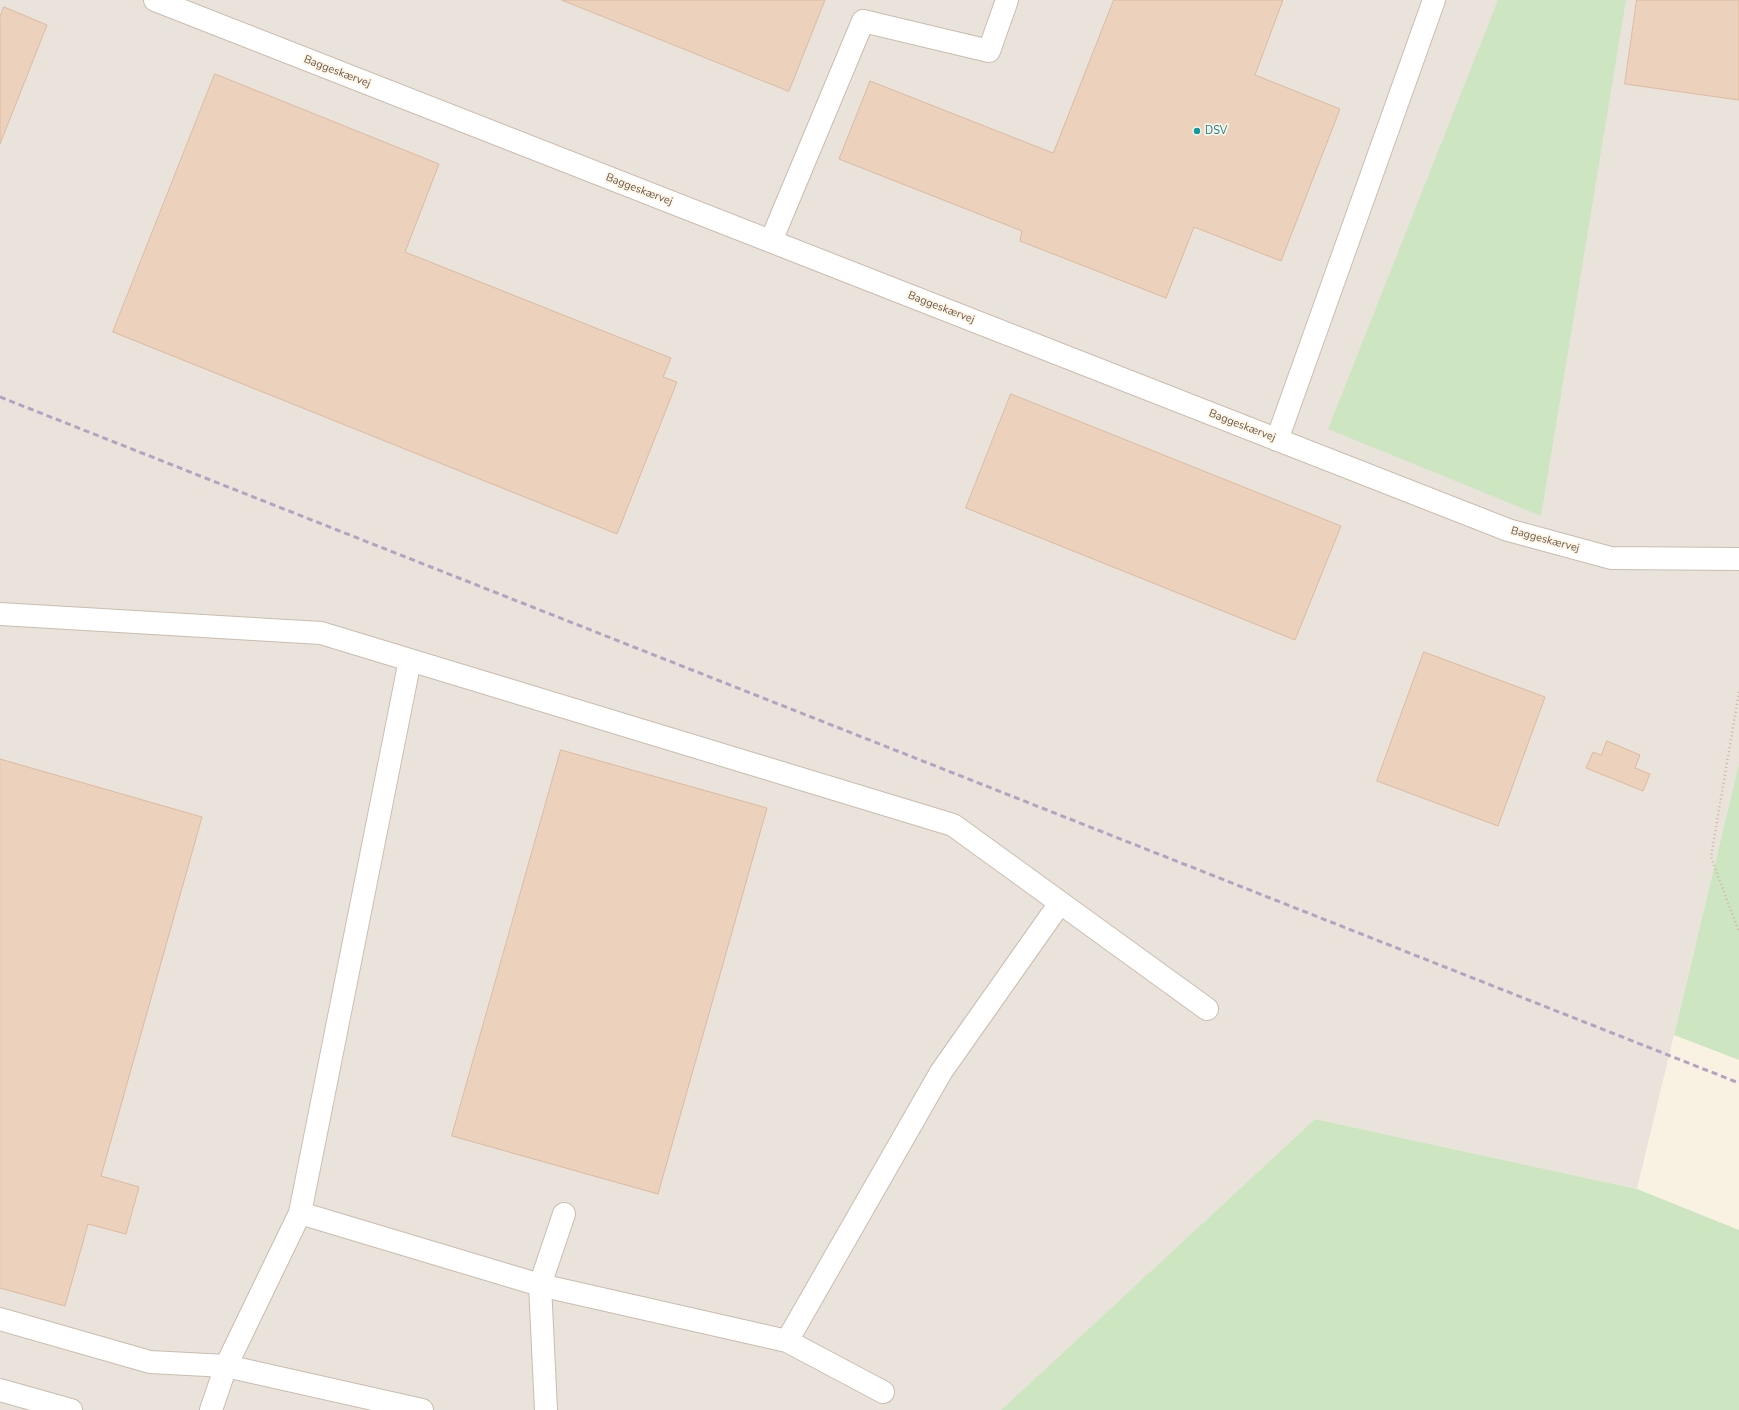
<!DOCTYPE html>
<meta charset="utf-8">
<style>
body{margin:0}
canvas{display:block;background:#f9f1e2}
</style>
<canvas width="1739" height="1410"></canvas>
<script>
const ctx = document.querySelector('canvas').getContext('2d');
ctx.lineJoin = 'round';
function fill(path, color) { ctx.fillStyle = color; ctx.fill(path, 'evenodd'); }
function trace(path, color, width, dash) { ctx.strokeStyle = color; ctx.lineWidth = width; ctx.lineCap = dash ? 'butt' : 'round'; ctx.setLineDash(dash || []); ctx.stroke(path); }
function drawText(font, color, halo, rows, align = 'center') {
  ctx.font = font + ' "Nunito Sans",sans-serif'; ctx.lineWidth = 3.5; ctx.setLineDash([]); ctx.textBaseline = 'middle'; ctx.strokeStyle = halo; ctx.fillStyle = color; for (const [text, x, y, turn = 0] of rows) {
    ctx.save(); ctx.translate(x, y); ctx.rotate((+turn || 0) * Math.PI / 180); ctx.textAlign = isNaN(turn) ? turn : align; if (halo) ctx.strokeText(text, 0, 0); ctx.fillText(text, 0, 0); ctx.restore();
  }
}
fill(new Path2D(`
 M0 0H1739V763L1637 1189 1315 1119 1001 1410H0Z`), '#e9e3dc');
fill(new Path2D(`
 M1498 0H1626L1541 516 1328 429Z
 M1739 763V1060L1674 1035Z
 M1315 1119 1637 1189 1739 1230V1410H1001Z`), '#cee5c2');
const building = new Path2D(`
 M562 0H825L789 91Z
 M1114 0H1283L1255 75 1340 109 1281 261 1194 227 1166 298 1020 241 1022 231 839 159 870 81 1053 153Z
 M1637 0H1739V100L1625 84Z
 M4 7 47 25 0 144V17Z
 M215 74 439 164 405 252 671 358 663 377 677 382 617 534 113 332Z
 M1011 394 1341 526 1295 640 966 508Z
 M1424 652 1545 697 1498 826 1377 781Z
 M1607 741 1640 755 1635 768 1650 774 1643 791 1586 768 1593 752 1601 755Z
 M561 750 767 808 658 1194 452 1136Z
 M0 759 202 817 101 1176 139 1187 126 1234 88 1224 65 1306 0 1288Z`);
fill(building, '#ecd2bc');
trace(building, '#dcba9f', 1);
const minor = new Path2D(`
 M155 0 1508 530 1611 558 1739 559
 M771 241 863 21 989 51 1007 0
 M1277 440 1434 0
 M0 614 321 633 953 825 1207 1009
 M300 1213 540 1285 787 1341 883 1392
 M0 1319 150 1362 226 1366 422 1410
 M787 1341 941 1072 1060 903
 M0 1390 71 1410
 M211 1410 226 1366 300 1213 410 660
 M546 1410 540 1285 564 1214`);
trace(minor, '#cbbcad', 24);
trace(new Path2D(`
 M1739 692 1711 857 1739 932`), '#d0b5a0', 2.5, [1, 3]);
trace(minor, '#fff', 22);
trace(new Path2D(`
 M0 397 1739 1083`), '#b4a3c0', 3, [6, 4]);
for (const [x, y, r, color] of [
 [1197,131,4,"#0f9aa8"]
]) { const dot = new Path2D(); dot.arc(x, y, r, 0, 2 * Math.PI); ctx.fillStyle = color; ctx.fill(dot); trace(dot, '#fdf6e7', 1.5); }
drawText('11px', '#6e5a4b', '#fdf6e7', [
 ["Baggeskærvej",337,72,21],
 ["Baggeskærvej",639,190,21],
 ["Baggeskærvej",941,308,21],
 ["Baggeskærvej",1242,426,21],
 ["Baggeskærvej",1545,540,15]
]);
drawText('11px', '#0d838f', '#fdf6e7', [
 ["DSV",1205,131]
], 'left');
</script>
